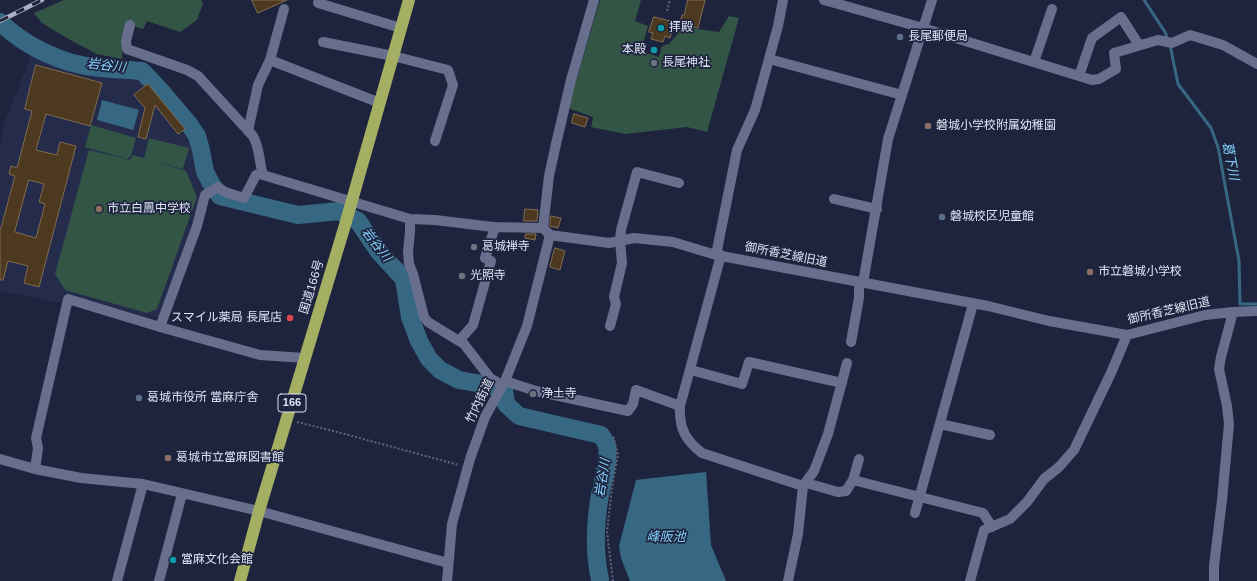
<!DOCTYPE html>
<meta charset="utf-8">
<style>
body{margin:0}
canvas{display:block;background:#1e243d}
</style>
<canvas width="1257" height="581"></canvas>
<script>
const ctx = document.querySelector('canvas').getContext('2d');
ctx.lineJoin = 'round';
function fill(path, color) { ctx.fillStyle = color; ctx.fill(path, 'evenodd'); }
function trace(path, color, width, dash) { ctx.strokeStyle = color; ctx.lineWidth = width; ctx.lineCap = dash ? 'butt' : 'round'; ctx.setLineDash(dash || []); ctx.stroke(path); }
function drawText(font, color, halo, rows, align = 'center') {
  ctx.font = font + ' Helvetica,"Noto Sans JP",sans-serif'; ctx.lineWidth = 3.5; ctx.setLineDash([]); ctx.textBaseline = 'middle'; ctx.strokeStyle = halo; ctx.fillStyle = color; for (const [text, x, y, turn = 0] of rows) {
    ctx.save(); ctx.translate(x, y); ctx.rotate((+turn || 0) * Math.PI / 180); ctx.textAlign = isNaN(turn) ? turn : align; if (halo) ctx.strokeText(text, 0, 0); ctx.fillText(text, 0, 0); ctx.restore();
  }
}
fill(new Path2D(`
 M32 54 102 70 140 72 190 133 204 185 192 233 160 317H147L64 293 61 303 0 291V144L5 121Z`), '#252b4b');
fill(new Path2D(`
 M64 0H201L203 3 197 20 180 32 147 21 143 29 128 24 123 41 122 59 97 54 74 42 50 28 41 22 34 13Z
 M600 0H641L635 21 648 26 641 51 659 57 662 46 669 44 683 27 719 32 729 16 739 18 707 132 687 127 625 134 591 127 593 117 568 108Z
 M91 125 136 138 131 156 127 159 85 147Z
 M149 138 189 148 183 169 154 161 186 171 197 197 157 309 147 313 65 290 55 274 89 150 130 160 133 155 144 158Z`), '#325546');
fill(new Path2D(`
 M102 100 139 110 133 130 97 120Z
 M706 472 711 545 726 581H630L621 558 619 546 636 480Z`), '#376883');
trace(new Path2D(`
 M1144 0 1165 32 1168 40
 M1170 45 1178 84 1211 128 1218 147 1239 261 1240 304H1257
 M600 579 602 581`), '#376883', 3);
trace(new Path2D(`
 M0 22C19 40 44 54 69 62 92 69 118 69 142 71L161 91 189 124 197 136 201 150 205 172 212 185 220 196 298 215 339 211 358 221 379 252 404 279 410 317 419 341 429 359 440 370 459 380 493 386 504 390 506 404 519 416 601 435C603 438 606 442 607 446 610 460 601 486 599 501 595 527 594 553 600 579`), '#376883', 18);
const building = new Path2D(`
 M252 0H287L258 13Z
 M688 0H705L698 28 680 23 682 15H684Z
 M654 17 674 22 670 38 665 36 663 42 651 39 653 33 649 32Z
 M36 65 102 83 90 126 46 114 36 150 57 155 60 142 76 146 39 287 24 283 28 266 8 261 3 280H0V228H1L15 176 9 174 11 166 17 168 32 111 25 109ZM29 180 44 184 39 202 45 204 36 238 15 232Z
 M148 84 185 129 178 134 155 105 146 139 138 137 145 108 134 95Z
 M574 114 588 118 585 127 572 123Z
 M525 209 538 210 537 221H524Z
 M551 216 561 218 558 228 550 226Z
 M526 234H536L535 240 525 238Z
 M555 248 565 251 560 270 550 267Z`);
fill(building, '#4c391f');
trace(building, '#806c50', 1);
trace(new Path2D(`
 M667 11 670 0
 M297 422 341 433 459 465
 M613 581 607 532 612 487 618 455 613 435`), '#5f647b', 2, [2, 2]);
trace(new Path2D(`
 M594 0 571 80 556 144 549 176 543 228 550 235 609 243 634 238 673 242 716 255 988 306 1049 321 1127 335 1205 315 1233 312 1257 311
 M824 0 923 28 1092 80 1099 79 1116 69 1114 53 1158 40 1172 43 1190 35 1223 45 1257 64
 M318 3 401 28
 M130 25 126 41 127 49 187 70 198 76 253 136C260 148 259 162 263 175L410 219 435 220 493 227 543 228
 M323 42 393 56 448 70 453 85 435 141
 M769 59 902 95
 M270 60 380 103
 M1034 62 1052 9
 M1079 76 1092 38 1121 17 1139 45
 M248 131 258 85 270 60 284 9
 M834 199 877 209
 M410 219V232L408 252 409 264 413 274 424 317 428 322 464 344 490 378 502 385
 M716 255 737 150 755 110 778 26 783 0
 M721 255 680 406C679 428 685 440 702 453L803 486 798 534 788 581
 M863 283 888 139 932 0
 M610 326 616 304 614 297 622 263 620 241 621 230 637 172 679 183
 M160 327 197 226 205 195 218 187 225 192 244 198 256 175 262 173
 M459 341 473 325 491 261 485 258 495 227
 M851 342 859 298V282
 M691 370 742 384 749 362 842 383
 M505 381 536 391 628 411 633 404 636 390 680 406
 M940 424 990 435
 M0 459 35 469 81 478 143 484 259 511 448 563
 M35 469 38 448 36 438 68 299 160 327 260 355 305 358
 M853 480 983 513 992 527
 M806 483 838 492 846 491 853 480 859 459
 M803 486 814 471 828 434 847 363
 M915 513 973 304
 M117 581 143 484
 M159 581 182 494
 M447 581 452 524 470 459 485 417 505 381 527 326 550 235
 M970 581 984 530 1010 519 1027 502 1044 479 1059 467 1074 450 1111 373 1127 335
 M1214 581V566L1222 500 1229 424 1227 406 1219 369 1221 357 1233 312`), '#686f8e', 10);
trace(new Path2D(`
 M240 581 259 511 345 225 409 0`), '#a5af64', 12);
const rail = new Path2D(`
 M0 21 42 0`);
trace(rail, '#acb1c5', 4.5);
trace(rail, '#1e243d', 3, [9]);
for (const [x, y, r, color] of [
 [661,28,4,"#0f9aa8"],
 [900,37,4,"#5c6f8a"],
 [654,50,4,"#0f9aa8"],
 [654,63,4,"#6b7280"],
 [928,126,4,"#8d6e63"],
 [99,209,4,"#8d6e63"],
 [942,217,4,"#5c6f8a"],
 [474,247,4,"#6b7280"],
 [1090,272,4,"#8d6e63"],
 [462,276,4,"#6b7280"],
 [290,318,4,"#e0444e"],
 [533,394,4,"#6b7280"],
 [139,398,4,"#5c6f8a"],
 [168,458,4,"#8d6e63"],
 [173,560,4,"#0f9aa8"]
]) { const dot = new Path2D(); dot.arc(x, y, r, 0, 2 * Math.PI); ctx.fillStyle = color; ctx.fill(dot); trace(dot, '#1e243d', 1.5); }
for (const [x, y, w] of [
 [292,403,28]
]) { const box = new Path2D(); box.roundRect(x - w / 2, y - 9, w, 18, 3); ctx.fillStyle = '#1e243d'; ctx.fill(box); trace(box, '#dee3f5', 1); }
drawText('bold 11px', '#dee3f5', null, [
 ["166",292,403]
]);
drawText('12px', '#dee3f5', '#1e243d', [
 ["拝殿",669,28],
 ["長尾郵便局",908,37],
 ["本殿",646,50,"right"],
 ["長尾神社",662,63],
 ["磐城小学校附属幼稚園",936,126],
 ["市立白鳳中学校",107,209],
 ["磐城校区児童館",950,217],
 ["葛城禅寺",482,247],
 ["市立磐城小学校",1098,272],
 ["光照寺",470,276],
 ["スマイル薬局 長尾店",282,318,"right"],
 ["浄土寺",541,394],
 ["葛城市役所 當麻庁舎",147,398],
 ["葛城市立當麻図書館",176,458],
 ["當麻文化会館",181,560]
], 'left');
drawText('12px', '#dee3f5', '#1e243d', [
 ["御所香芝線旧道",786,255,11],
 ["国道166号",312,287,-73],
 ["御所香芝線旧道",1169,311,-13],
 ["竹内街道",480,401,-64]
]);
drawText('italic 13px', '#85d3ff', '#1e243d', [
 ["岩谷川",106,66,7],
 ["葛下川",1230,161,79],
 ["岩谷川",376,245,52],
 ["岩谷川",603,478,-81],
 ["峰阪池",666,537]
]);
</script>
